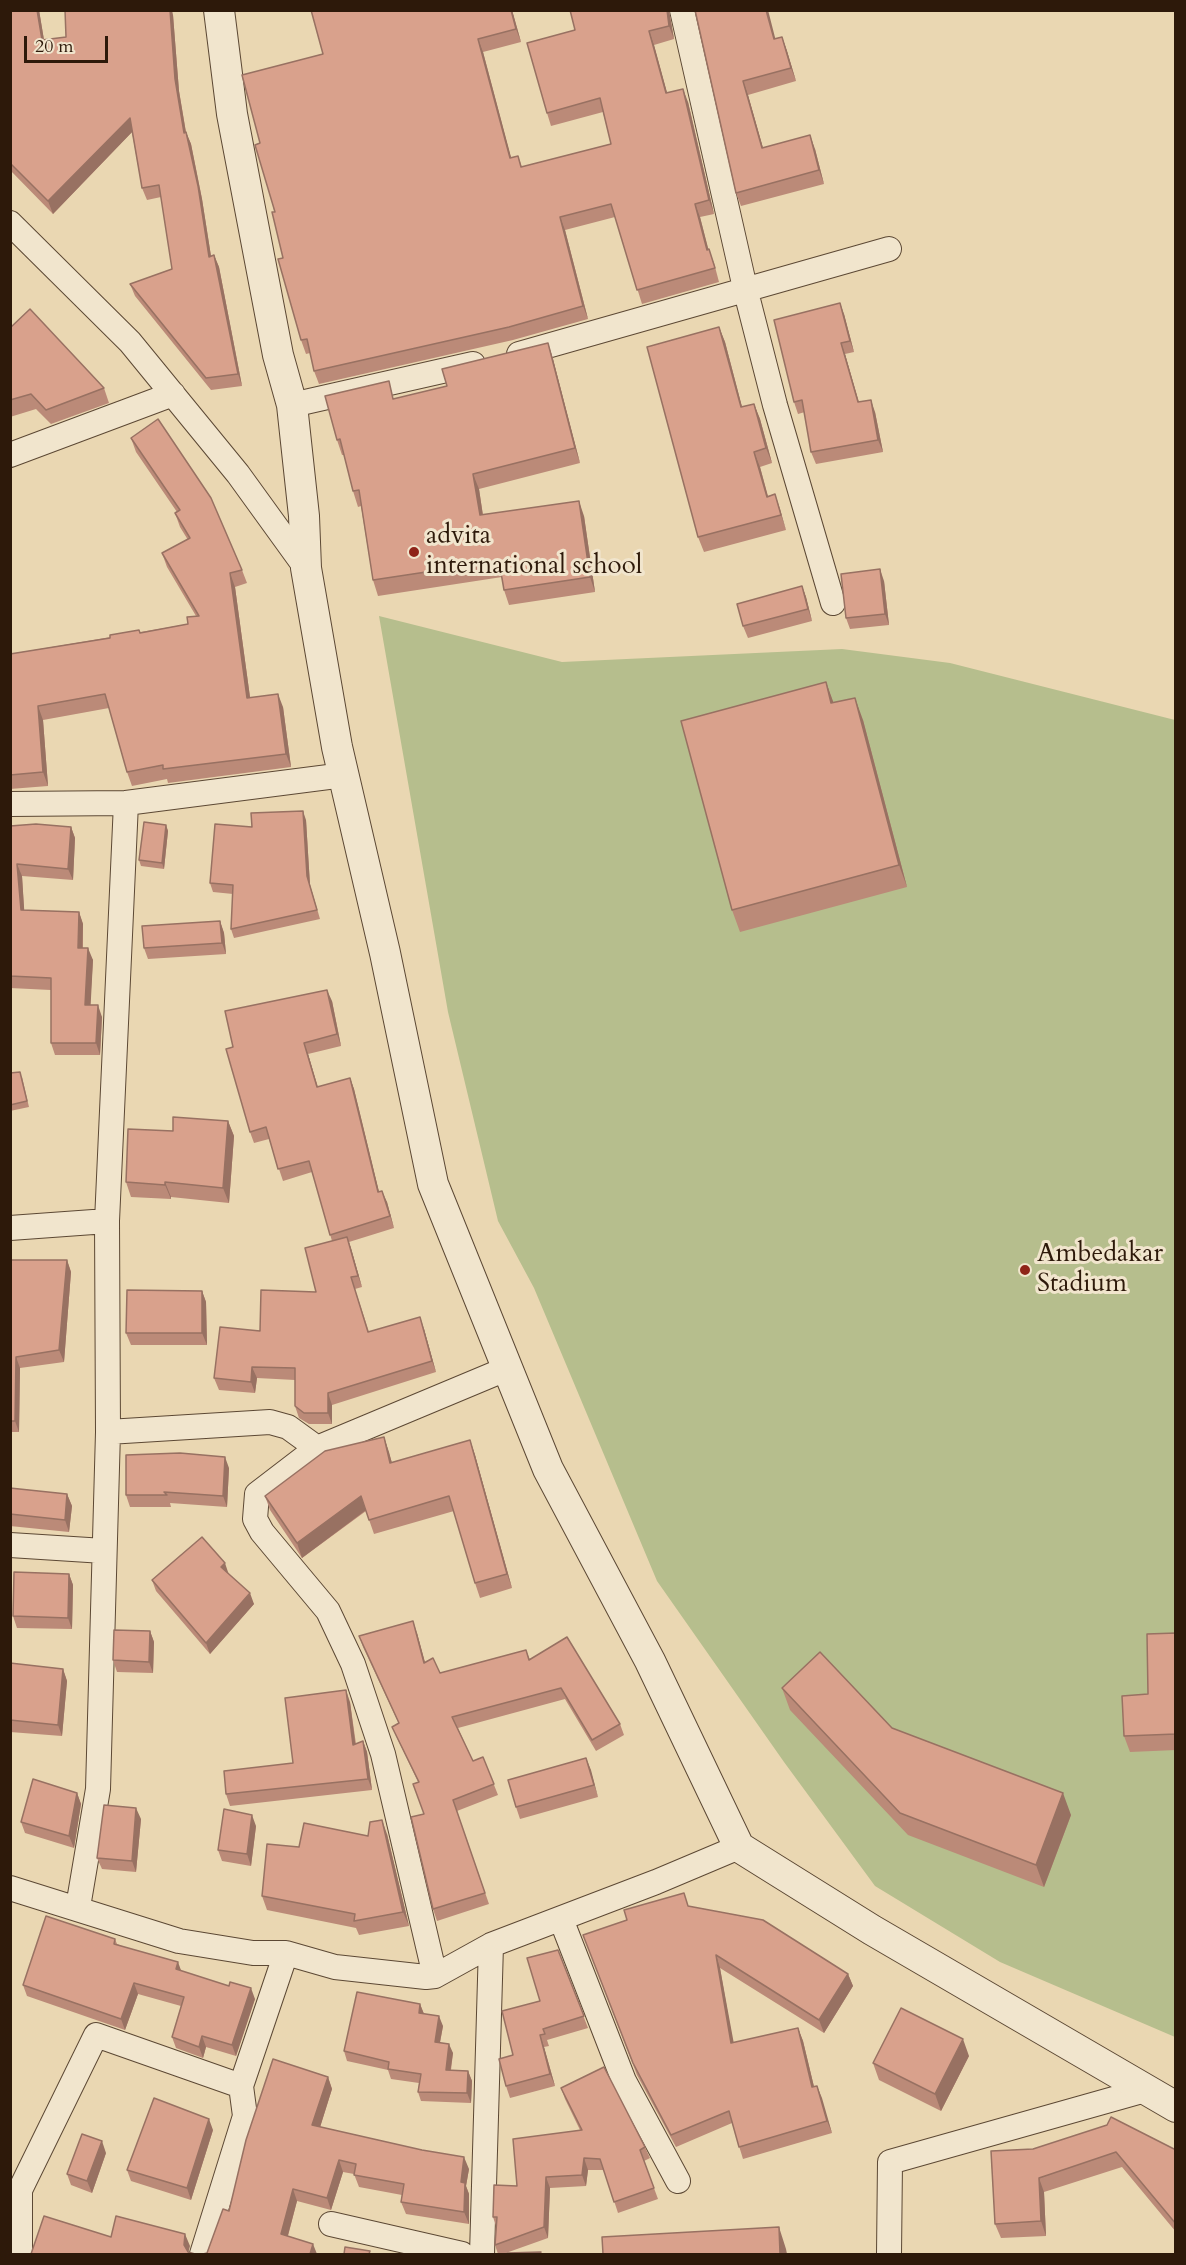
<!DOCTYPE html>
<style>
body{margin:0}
#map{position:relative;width:1186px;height:2265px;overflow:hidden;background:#ead7b2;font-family:Cardo,serif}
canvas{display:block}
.frame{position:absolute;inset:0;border:12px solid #2d190a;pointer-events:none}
.scale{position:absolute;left:24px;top:36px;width:84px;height:27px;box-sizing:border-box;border:3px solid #2d190a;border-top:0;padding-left:8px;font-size:18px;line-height:21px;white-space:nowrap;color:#2d190a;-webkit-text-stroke:4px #f1e5cd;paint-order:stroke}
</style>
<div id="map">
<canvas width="1186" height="2265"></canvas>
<div class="frame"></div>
<div class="scale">20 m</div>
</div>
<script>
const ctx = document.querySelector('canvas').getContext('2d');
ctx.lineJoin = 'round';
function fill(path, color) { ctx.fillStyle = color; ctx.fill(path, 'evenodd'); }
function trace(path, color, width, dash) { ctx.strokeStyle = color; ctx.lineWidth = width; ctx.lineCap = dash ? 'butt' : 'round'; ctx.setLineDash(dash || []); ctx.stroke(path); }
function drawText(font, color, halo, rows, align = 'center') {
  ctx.font = font + ' Cardo,serif'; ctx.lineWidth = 6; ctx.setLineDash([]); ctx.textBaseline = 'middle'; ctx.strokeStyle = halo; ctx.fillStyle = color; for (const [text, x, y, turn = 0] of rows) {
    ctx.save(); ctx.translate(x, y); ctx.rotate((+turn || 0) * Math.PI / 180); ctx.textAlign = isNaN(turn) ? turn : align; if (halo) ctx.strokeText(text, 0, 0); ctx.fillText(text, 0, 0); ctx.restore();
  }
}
fill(new Path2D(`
 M379 616 562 662 842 649 950 663 1175 720V2037L1000 1962 875 1886 784 1762 657 1581 534 1288 498 1221 448 1012Z`), '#b6be8d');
const minor = new Path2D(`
 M682 10 745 288 775 405 833 603
 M10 223 130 342 238 474 306 568
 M519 354 889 249
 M292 405 473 364
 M10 455 173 394
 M10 804 126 803
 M10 1228 107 1221
 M108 1432 270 1422 288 1427 317 1448
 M10 1545 104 1551
 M10 1888 179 1941 253 1953H286L335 1967 426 1977 435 1976 491 1945 656 1882 739 1847
 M78 1907 98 1789 108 1432 107 1221 126 803 344 775
 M561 1919 624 2081 678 2181
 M435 1976 383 1754 353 1664 328 1611 262 1532 255 1519 257 1494 317 1448 506 1369
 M331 2224 462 2254
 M20 2254V2190L96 2035 241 2086
 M202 2254 245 2116 241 2086 286 1953
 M482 2254 491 1945
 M889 2254 890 2162 1149 2089`);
const tertiary = new Path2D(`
 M219 10 232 114 278 355 292 405 304 516 306 568 337 747 385 953 433 1184 548 1469 650 1661 739 1847 872 1930 1176 2107`);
trace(minor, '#5c4834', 26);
trace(tertiary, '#5c4834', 32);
trace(minor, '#f1e5cd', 24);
trace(tertiary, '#f1e5cd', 30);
fill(new Path2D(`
 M10 10H39L44 40 66 37 173 15 179 91 186 132 191 144 202 199 211 256 214 255 219 267 242 386 211 390 135 296 130 284 172 269 161 197 147 200 142 188 132 132 53 214 10 170Z
 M311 10H512L521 42 483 52 511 158 518 156 522 167 611 144 603 112 551 126 547 113 575 30 570 10H669L674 39 654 45 667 93 688 102 714 214 700 217 708 249 714 263 719 282 642 304 615 217 565 230 588 319 513 340 319 384 314 371 310 353 306 354 301 340 260 143 323 54Z
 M695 10 775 39 782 37 787 51 796 81 748 95 763 148 815 149 824 184 741 206 736 193Z
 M844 314 854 352 845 354 859 402 875 412 883 452 816 464 811 452 805 412 798 414 794 402Z
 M719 327 725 342 742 407 754 404 760 419 772 463 760 467 768 496 775 494 786 530 704 552 698 537Z
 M10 328 104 388 109 403 51 424 36 409 10 417Z
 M548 343 553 359 580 463 479 489 483 515 584 516 595 592 509 605 504 590 502 577 378 596 373 580 361 506 358 507 353 491 344 455H342L337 440 395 399 447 386Z
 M131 438 242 570 247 583 235 587 250 697 283 707 291 767 168 783 167 779 132 786 127 772 109 708 43 720 48 786 10 789V654L188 624 196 616 167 567 162 553 188 540 180 527 175 513 177 512 136 452Z
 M884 581 889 625 850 629 846 618Z
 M802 586 806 597 812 621 748 638 743 626Z
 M826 682 833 702 863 720 907 887 740 932 732 910Z
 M306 820 310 885 320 919 234 938 231 929 233 894 213 892 210 883 252 827Z
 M166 825 168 831 164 869 141 866 139 860Z
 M10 826 71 827 75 838 73 880 22 876 24 910 79 912 83 924V948L93 960 90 1005 102 1017 100 1055H55L51 1043V990L10 988Z
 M220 921 224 933 226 954 148 959 144 948Z
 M332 1001 341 1046 308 1054 318 1087 350 1078 354 1089 379 1192 387 1202 394 1228 349 1242 362 1287 355 1289 369 1332 424 1329 436 1372 332 1405V1424H309L299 1418 295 1406V1380L257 1378 255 1393 219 1390 214 1378 260 1331 316 1292 332 1241 312 1172 283 1181 269 1139 254 1143 250 1132 233 1047Z
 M10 1073 22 1077 29 1107 10 1111Z
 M228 1121 234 1136 229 1203 171 1197V1199L131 1197 126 1182 173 1131Z
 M10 1260H67L71 1272 64 1362 20 1368 19 1432H10Z
 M202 1291 206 1302 207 1345H131L126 1333Z
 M384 1437 392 1463 470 1440 475 1455 512 1588 480 1598 475 1583 454 1511 374 1534 366 1511 302 1558 270 1510 265 1496Z
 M229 1468 227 1507 170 1503 171 1507H130L126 1495Z
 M10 1488 67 1494 72 1506 69 1532 10 1526Z
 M69 1574 73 1585 72 1629 17 1628 13 1616Z
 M228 1574 254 1604 210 1654 156 1591 152 1580Z
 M150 1631 154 1642 153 1673 117 1672 113 1660Z
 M417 1633 425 1662 440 1673 526 1650 530 1660 620 1724 624 1735 596 1751 565 1699 458 1728 473 1761 483 1757 498 1795 457 1811 489 1904 437 1921 433 1909 424 1814 418 1782 397 1738 392 1727 399 1724 363 1647 359 1636Z
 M1176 1633V1750L1130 1752 1124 1736 1148 1694Z
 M10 1663 63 1669 67 1681 62 1736 10 1732Z
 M782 1688 892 1728 1071 1815 1044 1887 908 1835 790 1710Z
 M350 1702 356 1744 363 1741 367 1752 372 1790 230 1806 226 1794 293 1763Z
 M586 1758 598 1797 520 1819 516 1807Z
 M77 1793 81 1804 74 1848 25 1833 21 1822Z
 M141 1819 136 1872 102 1869 97 1858Z
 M256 1826 251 1866 222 1861 218 1850Z
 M387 1834 409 1926 359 1935 356 1928 267 1910 262 1896 299 1847Z
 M689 1906 848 1974 853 1986 824 2033 720 1968 733 2043 798 2028 803 2041 814 2087 817 2086 832 2133 743 2159 732 2123 676 2147 637 2075 583 1935Z
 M115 1939 117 1944 182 1971 255 1999 236 2056 206 2047 203 2058 176 2048 172 2037 181 2006 138 1994 125 2030 27 1996 23 1985Z
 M558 1950 588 2028 547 2040 549 2046 544 2047 555 2086 510 2098 506 2086 513 2055 540 2001Z
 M420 2004 424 2014 443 2026 440 2043 453 2053 451 2070 468 2071 472 2081 471 2103 421 2101 418 2092 419 2083 391 2079 388 2070 347 2061 344 2051Z
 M969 2056 941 2111 879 2080 873 2063Z
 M328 2077 332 2089 320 2127 469 2169 466 2186 469 2194V2224L406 2214 401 2202 402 2195 359 2187 354 2174 343 2172 331 2210 297 2201 288 2236 207 2253 229 2211Z
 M561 2088 645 2147 650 2158 644 2161 658 2199 618 2213 604 2170H588L586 2186 550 2188 548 2238 503 2254H498L495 2245 496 2226 493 2217 517 2186 580 2130 565 2099Z
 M213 2130 191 2200 131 2181 127 2170Z
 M1176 2150V2232L1122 2167 1044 2192 1046 2236 1001 2238 995 2224 991 2151Z
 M106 2153 92 2193 71 2185 67 2174Z`), '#bb8a78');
fill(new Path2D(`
 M37 10H39L46 52 42 40Z
 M170 10H172L173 15 179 91 188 145 184 133 175 79Z
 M511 10H512L521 42 516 29Z
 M667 10H669L674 39 669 26Z
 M766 10H768L779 53 774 39Z
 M649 31 654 45 671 107 666 93Z
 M782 37 787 51 796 81 791 68Z
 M478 39 483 52 515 172 510 158Z
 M743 81 748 95 767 162 762 148Z
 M683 89 688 102 714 214 709 200Z
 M130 118 134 130 53 214 48 201Z
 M186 132 191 144 202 199 213 269 209 257Z
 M810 135 815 149 824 184 819 170Z
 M695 204 700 217 712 263 707 250Z
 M560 217 565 230 588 319 583 306Z
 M214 255 219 267 242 386 238 374Z
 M840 303 844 314 854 352 850 341Z
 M719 327 725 342 746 422 741 407Z
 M548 343 553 359 580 463 575 448Z
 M841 343 845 354 862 414 858 402Z
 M871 400 875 412 883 452 878 440Z
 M754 404 760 419 772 463 766 448Z
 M754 452 760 467 772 512 767 497Z
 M473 474 479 489 485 530 480 515Z
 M775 494 780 509 786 530 781 515Z
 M579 501 584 516 595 592 590 577Z
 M880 569 884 581 889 625 885 614Z
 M230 573 235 587 252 712 247 698Z
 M802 586 806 597 812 621 808 609Z
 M826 682 834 704 831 703Z
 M278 694 283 707 291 767 286 754Z
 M855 698 863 720 907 887 899 865Z
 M38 706 43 720 48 786 43 772Z
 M303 811 306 820 310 885 320 919 307 876Z
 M166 825 168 831 164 869 162 863Z
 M71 827 75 838 73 880 68 869Z
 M17 864 22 876 25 922 21 910Z
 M79 912 83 924 82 960 78 948Z
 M220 921 224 933 226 954 222 943Z
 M88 948 93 960 90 1017 85 1005Z
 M327 990 332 1001 341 1046 337 1034Z
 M98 1005 102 1017 100 1055 96 1043Z
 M304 1043 308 1054 321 1099 317 1087Z
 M350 1078 354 1089 382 1204 378 1192Z
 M228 1121 234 1136 229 1203 223 1188Z
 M165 1182 171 1197V1199L165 1185Z
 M382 1191 387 1202 394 1228 390 1216Z
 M347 1237 351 1248 362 1287 358 1276Z
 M67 1260 71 1272 64 1362 59 1350Z
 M202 1291 206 1302 207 1345 202 1333Z
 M420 1317 424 1329 436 1372 432 1361Z
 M16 1357 20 1368 19 1432 15 1421Z
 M252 1367 257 1378 255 1393 251 1382Z
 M328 1393 332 1405V1424L328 1413Z
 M384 1437 389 1452 396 1478 390 1463Z
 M470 1440 475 1455 512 1588 507 1574Z
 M225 1457 229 1468 227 1507 223 1496Z
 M67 1494 72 1506 69 1532 65 1520Z
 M361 1496 366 1510 302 1558 297 1543Z
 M225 1563 229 1575 221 1567Z
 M69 1574 73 1585 72 1629 68 1618Z
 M250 1593 254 1604 210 1654 206 1643Z
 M413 1621 417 1633 428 1674 424 1663Z
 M150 1631 154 1642 153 1673 149 1662Z
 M63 1669 67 1681 62 1736 58 1725Z
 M346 1690 350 1702 357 1757 353 1745Z
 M363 1741 367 1752 372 1790 368 1779Z
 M586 1758 591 1770 598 1797 594 1785Z
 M77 1793 81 1804 74 1848 69 1836Z
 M1063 1793 1071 1815 1044 1887 1036 1865Z
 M136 1808 141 1819 136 1872 132 1861Z
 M252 1815 256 1826 251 1866 247 1854Z
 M382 1820 387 1834 409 1926 403 1912Z
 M716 1955 720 1968 736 2055 731 2043Z
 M178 1962 182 1973 176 1969Z
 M848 1974 853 1986 824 2033 819 2020Z
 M134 1983 138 1994 125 2030 121 2019Z
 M251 1988 255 1999 236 2056 232 2045Z
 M420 2004 424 2014 419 2013Z
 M439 2016 443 2026 438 2052 435 2042Z
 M798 2028 803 2041 817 2099 812 2087Z
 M540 2035 544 2047 555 2086 550 2074Z
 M202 2036 206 2047 203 2058 199 2047Z
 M963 2039 969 2056 941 2111 935 2094Z
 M449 2044 453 2053 449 2080 446 2070Z
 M468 2071 472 2081 471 2103 467 2093Z
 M328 2077 332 2089 317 2137 312 2125Z
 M817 2086 822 2098 832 2133 827 2121Z
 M209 2119 213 2130 191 2200 187 2188Z
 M102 2141 106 2153 92 2193 87 2181Z
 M464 2157 469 2169 466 2186 469 2194V2224L464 2212 461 2182Z
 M584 2158 588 2170 586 2186 582 2175Z
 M339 2160 343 2172 331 2210 327 2198Z
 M546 2177 550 2188 548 2238 544 2227Z
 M1039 2178 1044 2192 1046 2236 1041 2221Z
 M293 2189 297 2201 285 2246 281 2234Z
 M779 2227 786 2249 787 2254H780Z
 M185 2234 190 2246 188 2254 184 2245Z
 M313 2244 317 2254H310Z`), '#987162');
const building = new Path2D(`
 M10 10H37L42 40 66 37 65 10H170L175 79 184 133 186 132 198 186 209 257 214 255 238 374 206 378 130 284 172 269 159 185 142 188 130 118 48 201 10 163Z
 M311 10H511L516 29 478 39 510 158 518 156 521 167 611 144 600 98 547 113 527 43 575 30 570 10H667L669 26 649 31 666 93 683 89 709 200 695 204 707 250 709 249 715 268 637 290 611 204 560 217 583 306 509 327 314 371 307 339 301 340 278 259 283 258 272 212H275L255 145 260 143 242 75 323 54Z
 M695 10H766L774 39 782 37 791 68 743 81 762 148 810 135 819 170 736 193Z
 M840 303 850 341 841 343 858 402 871 400 878 440 811 452 802 400 794 402 774 320Z
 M30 309 104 388 46 410 31 394 10 400V328Z
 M719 327 741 407 754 404 766 448 754 452 767 497 775 494 781 515 698 537 647 347Z
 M548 343 575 448 473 474 480 515 579 501 590 577 504 590 499 561 373 580 359 490 353 491 340 439 337 440 325 396 389 381 393 399 447 386 442 369Z
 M158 419 211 498 242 570 230 573 247 698 278 694 286 754 163 769V765L127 772 105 694 38 706 43 772 10 775V654L110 638V635L139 630 140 633 188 624 187 617 199 616 162 553 190 538 175 513 180 510 131 438Z
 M880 569 885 614 846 618 841 574Z
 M802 586 808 609 743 626 737 604Z
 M826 682 831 703 855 698 899 865 732 910 681 721Z
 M303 811 307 876 317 910 231 929 233 885 210 883 215 824 252 827 251 813Z
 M144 822 166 825 162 863 139 860Z
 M36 824 71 827 68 869 17 864 21 910 79 912 78 948H88L85 1005H98L96 1043H51V978L10 976V826Z
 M220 921 222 943 144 948 142 926Z
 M327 990 337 1034 304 1043 317 1087 350 1078 378 1192 382 1191 390 1216 330 1235 309 1161 278 1169 266 1127 250 1132 226 1049 233 1047 225 1011Z
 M20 1072 27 1101 10 1105V1073Z
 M173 1117 228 1121 223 1188 165 1182V1185L126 1182 128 1129 173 1131Z
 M347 1237 358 1276 351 1277 368 1332 420 1317 432 1361 328 1393V1413H304L295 1406V1368L252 1367 251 1382 214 1378 220 1327 260 1331 261 1290 316 1292 305 1248Z
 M10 1260H67L59 1350 16 1357 15 1421H10Z
 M127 1290 202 1291V1333H126Z
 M384 1437 390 1463 470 1440 507 1574 475 1583 449 1496 369 1520 361 1496 297 1543 265 1496 325 1451Z
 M180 1453 225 1457 223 1496 164 1492 167 1495H126V1455Z
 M10 1488 67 1494 65 1520 10 1514Z
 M202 1537 225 1563 221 1567 250 1593 206 1643 152 1580Z
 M14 1572 69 1574 68 1618 13 1616Z
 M413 1621 424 1663 433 1658 440 1673 526 1650 529 1660 567 1637 620 1724 592 1740 561 1688 452 1717 473 1761 483 1757 494 1784 453 1800 485 1893 433 1909 411 1817 424 1814 413 1784 419 1782 392 1727 399 1723 359 1636Z
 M114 1630 150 1631 149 1662 113 1660Z
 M1176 1633V1734L1124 1736 1122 1696 1148 1694 1147 1634Z
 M820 1652 892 1728 1063 1793 1036 1865 900 1813 782 1688Z
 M10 1663 63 1669 58 1725 10 1720Z
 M346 1690 353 1745 363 1741 368 1779 226 1794 224 1771 293 1763 285 1698Z
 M586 1758 594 1785 516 1807 508 1780Z
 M33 1779 77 1793 69 1836 21 1822Z
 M104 1805 136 1808 132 1861 97 1858Z
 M224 1809 252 1815 247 1854 218 1850Z
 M382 1820 403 1912 354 1921 355 1914 262 1896 267 1844 299 1847 304 1823 368 1836 370 1822Z
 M684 1893 688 1906 763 1920 848 1974 819 2020 716 1955 731 2043 798 2028 812 2087 817 2086 827 2121 739 2147 729 2111 671 2135 633 2063 583 1935 627 1920 624 1910Z
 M46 1916 115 1939 114 1944 178 1962 176 1969 229 1986 230 1982 251 1988 232 2045 202 2036 199 2047 172 2037 184 1997 134 1983 121 2019 23 1985Z
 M558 1950 584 2016 543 2029 545 2034 540 2035 550 2074 506 2086 499 2059 513 2055 502 2011 540 2001 527 1958Z
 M357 1992 420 2004 419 2013 439 2016 435 2042 449 2044 446 2070 468 2071 467 2093 418 2092 421 2074 388 2069 389 2062 344 2051Z
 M901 2008 963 2039 935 2094 873 2063Z
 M273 2059 328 2077 312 2125 422 2150 464 2157 461 2182 465 2183 464 2212 401 2202 404 2184 354 2175 356 2164 339 2160 327 2198 293 2189 281 2234 313 2244 310 2254H203L207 2253 223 2209 229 2211 246 2140Z
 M604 2067 645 2147 640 2150 654 2188 614 2202 600 2159 584 2158 582 2175 546 2177 544 2227 495 2245 497 2217H493L494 2185 517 2186 513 2139 582 2130 561 2088Z
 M154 2098 209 2119 187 2188 127 2170Z
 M1111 2117 1176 2150V2224L1116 2152 1039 2178 1041 2221 995 2224 991 2151 1033 2149 1107 2125Z
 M82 2134 102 2141 87 2181 67 2174Z
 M44 2216 111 2237 116 2216 185 2234 184 2245 188 2252 195 2254H31Z
 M779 2227 780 2254H603L602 2237Z
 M345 2247 370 2251 369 2254H344Z
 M541 2252 540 2254H507V2253Z`);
fill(building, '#d9a18c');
trace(building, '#987162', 1.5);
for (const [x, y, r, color] of [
 [414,552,6,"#8f2418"],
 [1025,1270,6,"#8f2418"]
]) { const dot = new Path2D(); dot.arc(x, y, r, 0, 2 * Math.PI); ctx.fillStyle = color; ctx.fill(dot); trace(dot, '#f1e5cd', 2); }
drawText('26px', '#2d190a', '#f1e5cd', [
 ["advita",426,537],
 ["international school",426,567],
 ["Ambedakar",1037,1255],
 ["Stadium",1037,1285]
], 'left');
</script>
